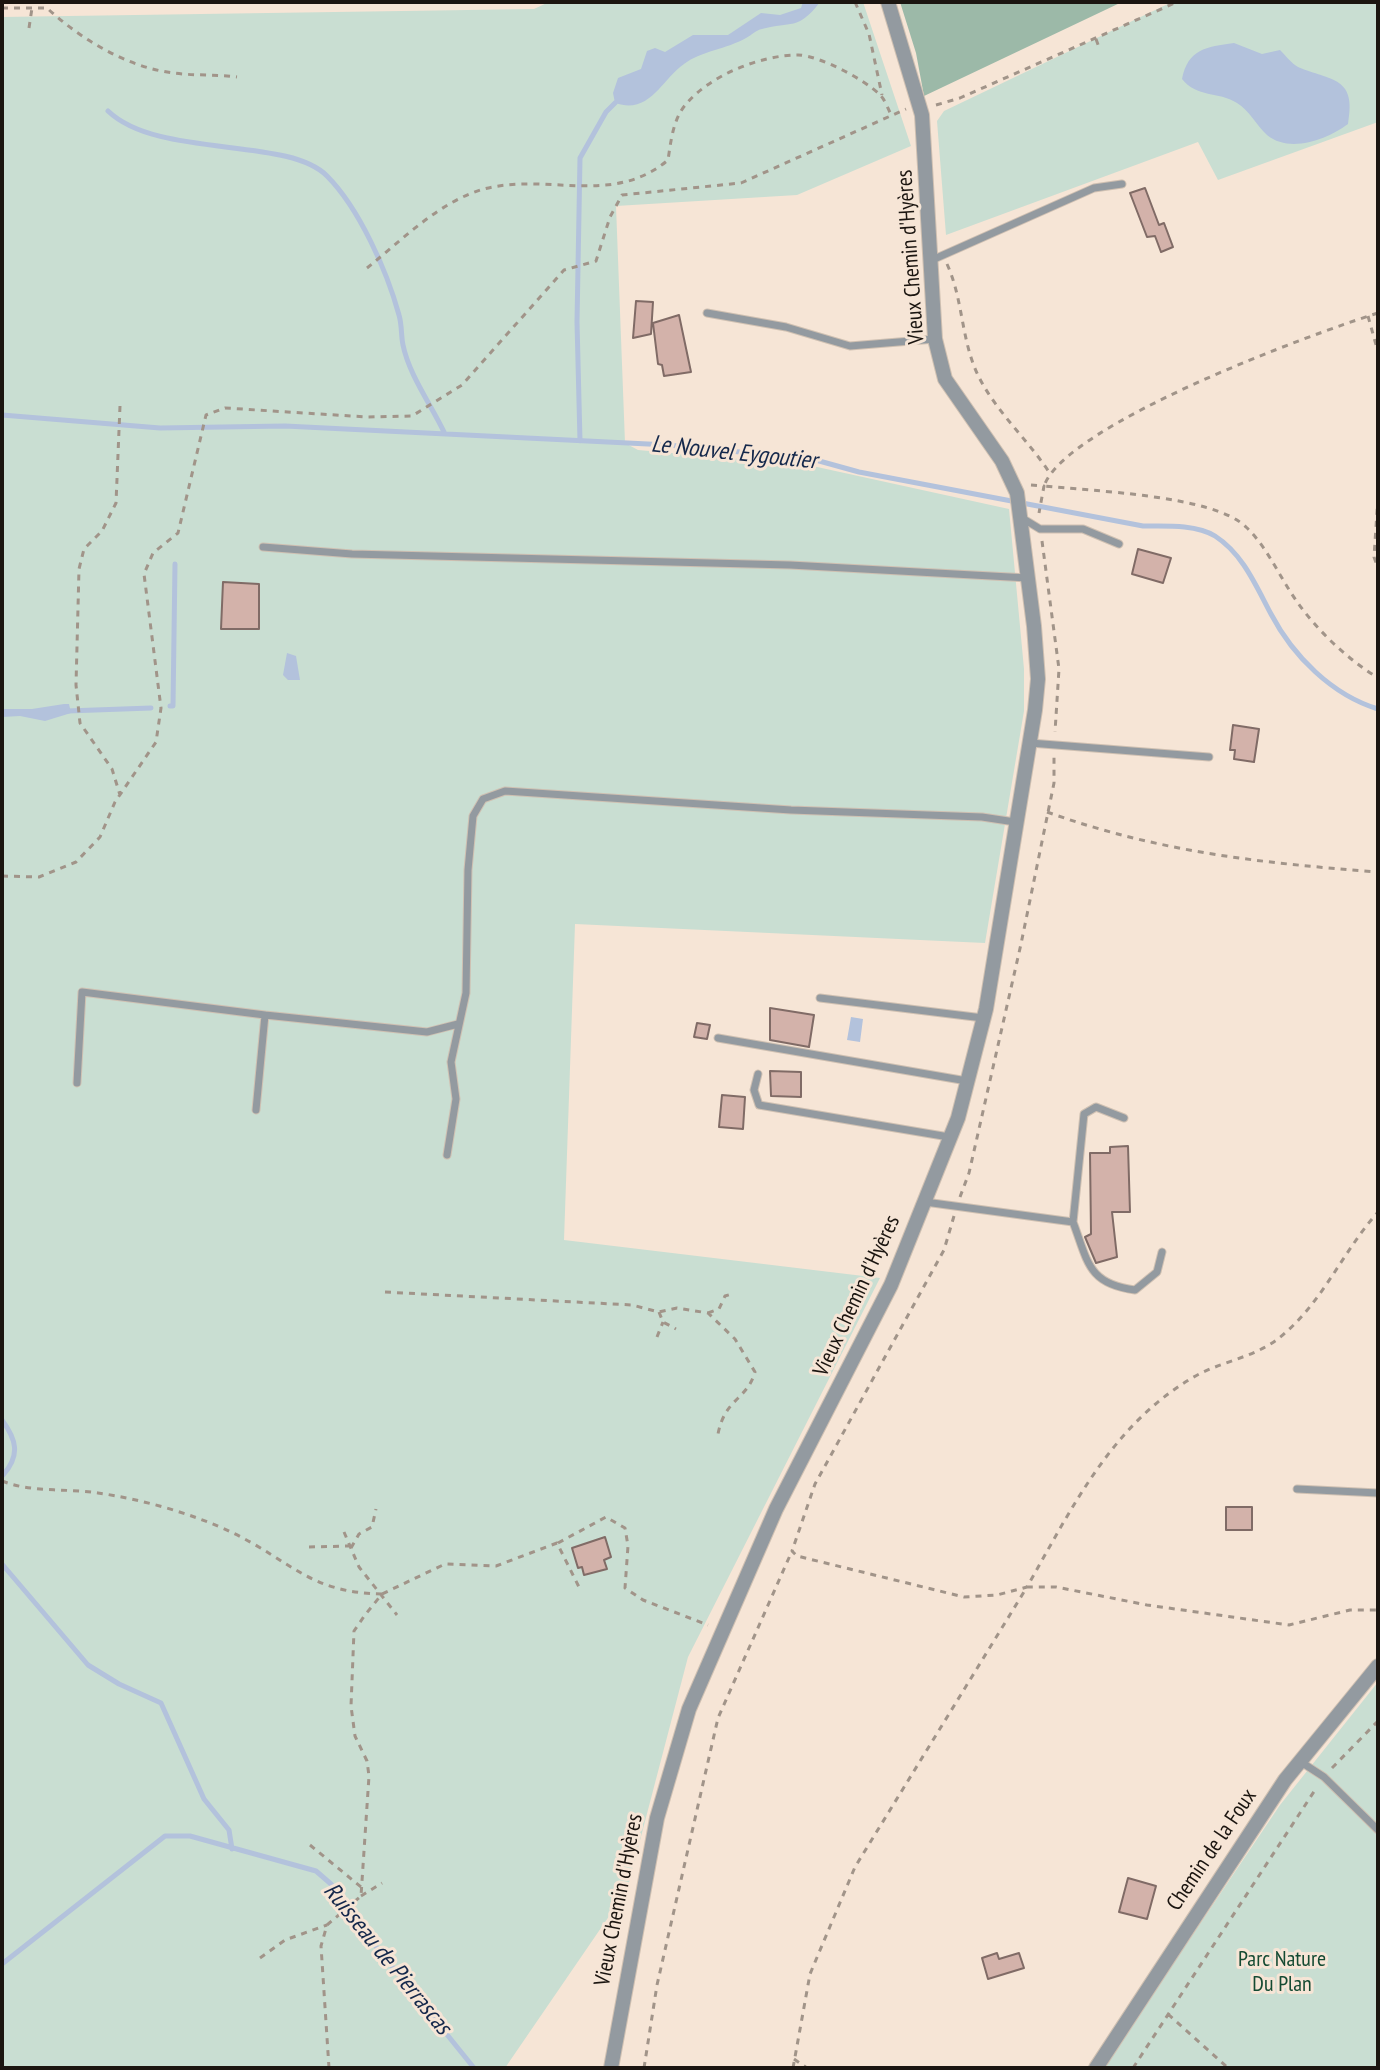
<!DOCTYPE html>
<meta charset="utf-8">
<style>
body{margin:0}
#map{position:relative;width:1380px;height:2070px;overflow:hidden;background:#f6e5d6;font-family:"PT Sans Narrow",sans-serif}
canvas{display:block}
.frame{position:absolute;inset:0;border:4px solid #1b1510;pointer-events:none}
</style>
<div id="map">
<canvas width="1380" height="2070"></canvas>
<div class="frame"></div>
</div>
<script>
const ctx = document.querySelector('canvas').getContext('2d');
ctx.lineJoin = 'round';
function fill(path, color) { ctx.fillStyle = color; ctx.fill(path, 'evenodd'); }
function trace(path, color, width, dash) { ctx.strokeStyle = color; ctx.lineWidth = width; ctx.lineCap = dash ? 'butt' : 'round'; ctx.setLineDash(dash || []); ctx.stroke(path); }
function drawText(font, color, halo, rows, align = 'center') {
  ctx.font = font + ' "PT Sans Narrow",sans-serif'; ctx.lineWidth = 6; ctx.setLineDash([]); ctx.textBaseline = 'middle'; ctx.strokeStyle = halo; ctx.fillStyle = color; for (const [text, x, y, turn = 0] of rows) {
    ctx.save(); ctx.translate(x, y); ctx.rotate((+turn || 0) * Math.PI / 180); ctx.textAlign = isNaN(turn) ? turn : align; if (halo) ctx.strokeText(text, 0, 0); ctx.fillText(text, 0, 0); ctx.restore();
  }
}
fill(new Path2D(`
 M549 2H863L911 146 797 195 616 206 625 443 638 450 808 465 1009 509 1024 669V711L985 943 575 924 564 1240 880 1278 688 1657 627 1890 505 2068H2V17L534 9Z
 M1172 2H1378V122L1218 180 1198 142 946 235 937 121 944 111Z
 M1378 1682V2068H1103L1280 1805Z`), '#c9ded2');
fill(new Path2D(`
 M900 2H1122L924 96 916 53Z`), '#9cb9a8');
fill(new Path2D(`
 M803 2H820C798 31 791 21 762 29 756 30 752 35 746 38 727 49 701 51 684 64 661 80 650 115 615 103L613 93 618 78 641 69 647 51 655 48 665 52 693 35H728L761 13 780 15 801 8Z
 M1234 43 1262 54 1280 50C1285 55 1292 64 1298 67 1331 81 1357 76 1348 124 1328 139 1290 154 1267 135 1257 126 1249 110 1237 103 1218 91 1197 98 1182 79 1188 49 1206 47 1234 43Z
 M287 653 296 656 300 680H288L283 675Z
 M64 704H69L71 713 45 721 20 716 2 717V709H32Z
 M851 1017 863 1019 860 1042 847 1040Z`), '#b3c2dc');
trace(new Path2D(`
 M108 111C158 159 288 136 327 176 359 208 387 271 399 315 402 325 401 336 403 345 409 375 432 406 445 434
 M2 415 160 428 285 426 668 445 812 459 859 472 1143 526C1164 526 1196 524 1215 536 1243 554 1256 586 1271 614 1293 656 1332 695 1378 709
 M580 441 577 322 580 158 606 112 615 103
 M170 706H173L175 564
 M67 711 151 708
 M2 1420C16 1439 21 1455 3 1475
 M2 1564 88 1665 119 1684 161 1703 204 1799 229 1830 232 1849
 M2 1964 165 1836H190L316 1871 331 1884 357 1923 474 2068`), '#b3c2dc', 5);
const building = new Path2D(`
 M1145 188 1159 225 1164 223 1173 247 1161 252 1155 236 1147 237 1130 193Z
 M636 301 653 302 651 334 633 338Z
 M679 315 691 372 664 376 662 365 658 364 653 323Z
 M1138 549 1171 558 1163 583 1132 574Z
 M223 582 259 584V629H221Z
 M1233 725 1259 729 1254 762 1234 759 1235 750H1230Z
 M770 1008 814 1015 809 1047 770 1040Z
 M697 1023 710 1025 707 1039 694 1037Z
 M770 1071 801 1072V1097L771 1096Z
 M722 1095 745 1097 743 1129 719 1127Z
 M1128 1146 1130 1212H1112L1117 1257 1096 1263 1085 1237 1091 1234 1090 1153H1110V1147Z
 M1226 1507H1252V1530H1226Z
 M605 1537 611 1557 604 1560 607 1569 584 1575 582 1567 578 1568 572 1548Z
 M1128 1878 1156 1886 1147 1919 1119 1912Z
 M997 1953 999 1959 1019 1953 1024 1968 988 1979 982 1958Z`);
fill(building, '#d3b2aa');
trace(building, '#806b66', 2);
const lane = new Path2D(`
 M932 260 1094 188 1122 184
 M707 313 786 327 850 346 935 339
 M1022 518 1040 529H1083L1119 544
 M263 547 352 554 790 565 1028 578
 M1030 743 1209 757
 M820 998 983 1018
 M718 1038 967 1081
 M758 1074 754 1090 759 1105 949 1137
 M77 1083 82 992 265 1015
 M256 1110 265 1015 427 1032 458 1024
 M447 1155 456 1099 451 1062 466 993 468 870 473 816 483 799 505 791 791 810 982 817 1015 822
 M925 1202 1073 1222C1088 1262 1088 1284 1135 1290L1157 1272 1162 1252
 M1073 1222 1084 1114 1096 1107 1124 1118
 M1297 1489 1378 1493
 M1301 1762 1324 1777 1378 1830`);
const street = new Path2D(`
 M611 2068 657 1818 689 1709 776 1509 891 1285 958 1118 986 1009 1035 710 1038 679 1034 626 1017 493 1002 461 945 379 935 339 922 115 888 2
 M1096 2068 1285 1780 1378 1666`);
trace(lane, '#cfc0b2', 9);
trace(street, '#cfc0b2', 16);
trace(new Path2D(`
 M855 2 869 34 882 95
 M2 8H47C79 38 128 68 174 73 195 76 216 74 237 77
 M29 28 32 8
 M1096 39 1100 50
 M936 105 960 98 1177 2
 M947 264C962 297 961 332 974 366 989 405 1026 437 1049 472
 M367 268C402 240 440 201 484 189 548 172 612 207 668 160 671 141 673 118 687 103 711 75 761 55 798 55 818 55 866 80 880 95 885 99 888 110 892 116
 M1378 313C1311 334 1066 424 1044 486 1090 491 1214 495 1246 527 1264 544 1275 567 1288 588 1310 624 1343 656 1378 678
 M1368 316 1378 352
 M120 406 116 503 102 531 84 549 79 569 76 685 80 723 112 769 120 795
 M1031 485 1044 486 1039 513
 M1378 497 1374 557 1378 568
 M1042 541 1059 669 1055 732
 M1047 812C1159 852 1260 863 1378 872
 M2 876 39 877 76 862 100 837 115 802 156 742 161 708 144 574 153 553 178 533 206 415 225 408 368 417 412 416 462 385 564 270 596 261 610 217 622 195 741 183 906 109
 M960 1197 969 1173 1021 944 1054 783V755
 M954 1216 944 1250 815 1484 792 1551 797 1556 964 1597 997 1595 1027 1587C1072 1508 1111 1426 1192 1378 1222 1360 1258 1358 1285 1333 1324 1299 1344 1250 1378 1212
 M385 1292 632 1305 659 1312 677 1308 708 1313 735 1339 755 1372C747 1400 725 1398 718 1434
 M659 1312 663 1322 676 1329
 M708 1313 719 1309 725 1296 732 1294
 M657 1337 663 1322
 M2 1481C32 1493 67 1488 98 1493 141 1499 194 1514 233 1533 291 1561 310 1593 382 1594
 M344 1532 359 1567 397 1615
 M558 1543 606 1517 625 1528 628 1546 625 1588 643 1600 708 1625
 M309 1547 350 1546
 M351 1548 359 1534 372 1527 376 1509
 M1332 1768 1378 1721
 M310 1845 361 1887
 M361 1896 382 1883
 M260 1958 285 1940 327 1925
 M1168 2014 1228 2068
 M794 2059 807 2068
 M329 2068 321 1946 327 1925 361 1896 369 1776 367 1761 355 1736 351 1706 354 1631 365 1615 382 1594 445 1564 496 1566 557 1543 581 1591
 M644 2068 657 1985 718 1718 792 1551
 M793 2068 810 1974 855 1867 1027 1587H1056L1147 1605 1289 1625 1350 1610H1378
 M1133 2068 1317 1787`), '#a19489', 3, [6, 6]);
trace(lane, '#939aa0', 7);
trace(street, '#939aa0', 14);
drawText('22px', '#1b1510', '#f6e5d6', [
 ["Vieux Chemin d'Hyères",911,257,-94],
 ["Vieux Chemin d'Hyères",857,1296,-65],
 ["Chemin de la Foux",1212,1850,-56],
 ["Vieux Chemin d'Hyères",619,1900,-79]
]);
drawText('22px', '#144a32', '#f6e5d6', [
 ["Parc Nature",1282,1960],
 ["Du Plan",1282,1985]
]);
drawText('italic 24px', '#14284b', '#f6e5d6', [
 ["Le Nouvel Eygoutier",734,453,6],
 ["Ruisseau de Pierrascas",387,1959,51]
]);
</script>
